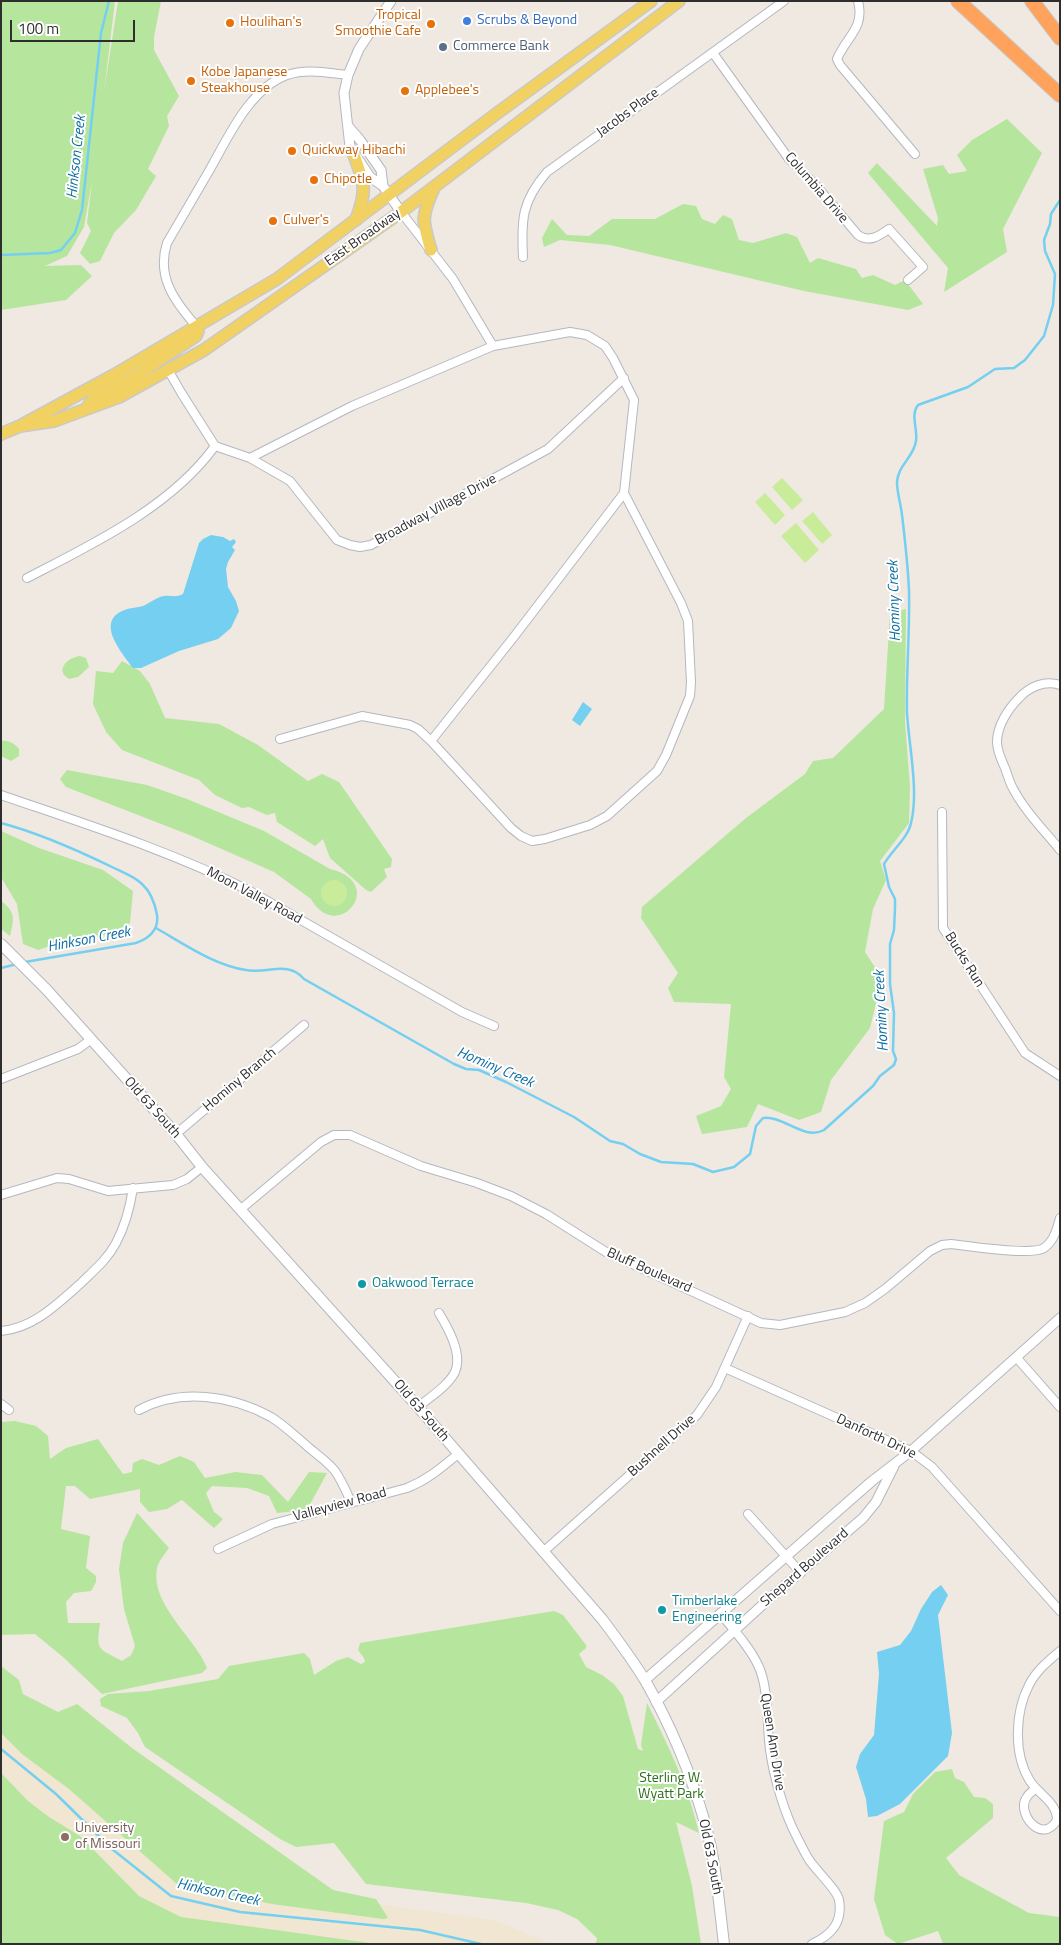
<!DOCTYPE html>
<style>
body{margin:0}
#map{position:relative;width:1061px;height:1945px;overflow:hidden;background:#efe9e1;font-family:"Titillium Web",sans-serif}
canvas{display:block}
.frame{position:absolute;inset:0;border:2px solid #2e2e2e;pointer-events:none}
.scale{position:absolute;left:10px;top:20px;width:125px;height:22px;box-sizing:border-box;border:2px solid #2e2e2e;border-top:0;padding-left:6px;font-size:15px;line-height:18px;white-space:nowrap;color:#2e2e2e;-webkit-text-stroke:4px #fff;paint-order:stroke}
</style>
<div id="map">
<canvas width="1061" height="1945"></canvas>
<div class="frame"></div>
<div class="scale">100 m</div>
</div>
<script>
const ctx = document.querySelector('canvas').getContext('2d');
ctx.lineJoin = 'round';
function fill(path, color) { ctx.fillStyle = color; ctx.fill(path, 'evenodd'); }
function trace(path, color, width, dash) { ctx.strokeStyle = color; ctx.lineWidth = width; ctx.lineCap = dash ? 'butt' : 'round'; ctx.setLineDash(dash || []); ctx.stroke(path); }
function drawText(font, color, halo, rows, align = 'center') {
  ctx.font = font + ' "Titillium Web",sans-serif'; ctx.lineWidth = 4; ctx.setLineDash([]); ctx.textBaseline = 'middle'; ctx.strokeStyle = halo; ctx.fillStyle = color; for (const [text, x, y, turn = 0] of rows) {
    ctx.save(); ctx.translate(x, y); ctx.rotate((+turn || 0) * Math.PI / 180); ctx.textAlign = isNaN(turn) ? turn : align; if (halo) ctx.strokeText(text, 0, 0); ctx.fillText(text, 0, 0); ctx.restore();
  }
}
fill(new Path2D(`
 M1 1689 178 1878 494 1920 552 1944H1Z`), '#f0e6d1');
fill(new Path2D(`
 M1 1H115L104 92 118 1H161L154 37V50L179 96 167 116 169 126 148 169 156 176 136 210 114 233 100 261 90 264 80 253 91 231 87 223 92 181 84 227 67 256 45 266 81 265 92 276 66 300 1 310Z
 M1007 119 1042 153 1003 229 1007 252 944 292 948 268 868 173 877 163 937 226 938 218 923 169 943 165 949 174 967 171 957 155 972 140Z
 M683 204 696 206 702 219 715 224 723 215 732 219 739 240 753 243 786 233 797 237 810 263 818 258 856 269 862 278 873 275 895 285 905 280 923 304 908 310 804 291 610 245 560 240 544 247 542 238 552 219 567 235 589 236 612 219H655Z
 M906 609 905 722 910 787 909 823 880 861 886 880 873 909 865 952 882 978 870 1028 831 1080 821 1112 799 1120 758 1104 747 1127 702 1134 696 1116 721 1106 731 1089 724 1077 731 1004 674 1002 668 988 678 973 641 918 642 907 746 818 805 774 813 761 833 758 884 709 890 613Z
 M80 656 86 658 89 667 78 677 69 679 64 675 62 670C65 661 70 658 80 656Z
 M122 661 140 671 150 684 165 718 219 724 258 745 308 781 322 774 339 782 392 859 391 867 384 869 387 877 371 892 366 890 330 858 323 839 315 846 277 822 275 813 267 815 249 807 242 808 215 795 199 780 122 750 106 732 93 704 96 671 113 673Z
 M1 741C9 740 14 743 19 749V756L11 761 1 756Z
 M67 770 147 785 187 799 264 831 330 869C389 883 337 945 311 899L274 872 192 836 66 787 60 779Z
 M1 831 39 848 103 870 133 891 130 923 117 933 72 939 38 950 23 944 17 904 1 877Z
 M1 901C16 912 14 919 10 936L1 929Z
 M15 1421 36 1426 48 1436 50 1459 66 1448 98 1439 123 1474 132 1472 133 1463 142 1459 159 1465 180 1456 194 1462 205 1478 235 1472 262 1475 288 1502 309 1472 327 1473 307 1510 277 1513 269 1496 247 1488 212 1486 206 1493 214 1512 223 1519 214 1528 182 1500 167 1509 149 1512 140 1502V1489L90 1499 75 1486H66L61 1529 90 1536 86 1568 96 1576V1582L91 1591 74 1593 66 1602 68 1623H100C96 1651 98 1648 122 1661L131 1655 135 1646 124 1609 119 1569 123 1543 137 1513 169 1548C165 1554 158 1562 157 1568 150 1605 195 1637 207 1668L202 1673 102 1694 63 1657 35 1634 1 1635V1422Z
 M554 1611 563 1615 586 1645V1648L579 1654 586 1667 602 1675 614 1684 623 1696 638 1749 643 1751 641 1745 647 1703C668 1745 688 1786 699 1833L676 1822 692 1886 701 1944H593L596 1943 597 1938 577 1919 558 1910 526 1903 366 1884 334 1843 296 1847 280 1839 145 1747 138 1733 127 1718 101 1706 100 1699 108 1694 149 1691 218 1679 229 1666 304 1653 310 1659 314 1675 336 1661 348 1657 361 1664 365 1662 364 1658 358 1650 360 1643Z
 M1 1666 19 1680 23 1694 58 1712 77 1704 132 1748 333 1890 376 1899 388 1918 383 1919 272 1904 177 1884 69 1789 22 1754 1 1733Z
 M952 1769 955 1778 964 1782 974 1797 985 1798 993 1804V1818L946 1858 959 1875 1029 1913 1060 1917V1944H943L938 1931 898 1944 885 1935 874 1899 884 1821 904 1812 913 1794 935 1772Z
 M1 1773 28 1801 49 1817 80 1836 139 1896 181 1917 377 1944H1Z`), '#b6e59e');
fill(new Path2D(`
 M782 478 803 500 792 510 772 487Z
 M765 493 785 515 775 525 755 502Z
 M813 512 832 535 822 544 802 521Z
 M796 523 819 550 805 563 781 536Z
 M321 893a13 13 0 1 1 26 0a13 13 0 1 1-26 0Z`), '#c9ec9a');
fill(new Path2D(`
 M211 535 223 537 230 541 234 539 236 542 232 547 235 550 228 562 226 569 228 587 236 601 239 611 231 628 218 639 179 651 141 668H133C123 654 97 625 120 612 127 608 135 608 143 606 150 603 157 597 164 596 171 595 176 598 183 594L199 543 203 539Z
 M583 702 592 709 580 726 572 720Z
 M941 1585 948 1595 938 1615 952 1733 948 1756 900 1804 877 1816 868 1817 866 1799 856 1767 860 1754 874 1735 879 1674 877 1652 900 1645 911 1631 921 1609 932 1592Z`), '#75cff0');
trace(new Path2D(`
 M1 255 50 253 61 250 75 233 82 210 101 33 109 1
 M1 823C39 833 77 850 112 867 122 872 134 876 142 884 151 892 155 904 157 915 159 930 150 938 136 943L25 962
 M156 928C184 944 214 965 246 970 268 974 288 960 304 979L454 1064 466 1069 479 1070 506 1082 574 1117 610 1141 623 1144 640 1154 661 1162 693 1164 713 1172 734 1167 750 1154 756 1126 763 1118C783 1115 804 1141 824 1130L873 1086 880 1076 894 1065 896 1059 893 1051 894 1013 890 984V944L894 930 895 908V899L889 887 884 864C892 850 908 838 911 823 919 792 909 746 907 713 906 673 910 632 909 591 908 566 905 540 902 515 901 505 897 493 897 482 898 465 914 457 916 441 918 429 910 415 918 405L968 387 995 369 1014 368 1025 360 1044 336 1053 305 1055 274 1045 251 1044 240 1050 224 1051 214 1060 200
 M1 968 17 964
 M1 1749 56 1794 112 1849 171 1896 240 1912 420 1930 481 1944`), '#75cff0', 2.5);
const minor = new Path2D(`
 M858 1C865 28 847 36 837 59L840 65 915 154
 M713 53 789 159 813 182 858 235C869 243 879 236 889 229L923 267 908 280
 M401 212 453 279 493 346
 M523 257C521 219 522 201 547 172L784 1
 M197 327C175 302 156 277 167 243 181 219 195 195 209 171 228 138 249 89 287 75 307 68 328 73 348 75
 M168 370 182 394 215 446 250 458 290 481 337 540 350 545 360 547 371 545 548 449 624 378
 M250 458 352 406 493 346 570 332 587 335 605 346 613 358 634 400 624 493 513 638 431 741 418 729 410 725 362 716 280 739
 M27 578C93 544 171 507 215 446
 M1060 685C1044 680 1029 687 1019 698 1008 709 997 726 997 742 997 751 1001 759 1005 768 1008 776 1010 785 1015 792 1026 813 1045 831 1060 850
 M431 741 511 828 521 836 532 841 545 839 590 825 607 816 657 771 666 755 690 696 691 682 688 621 681 603 624 493
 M1 795C85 824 171 851 250 891L462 1012 494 1026
 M942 812 943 928 1025 1053 1060 1076
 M1 1079 78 1049 90 1040
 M176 1134 304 1025
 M1 1195 57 1178 69 1179 108 1191 173 1185 187 1179 202 1167
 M241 1209 321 1142 334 1135H350L421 1166 477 1183 511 1196 546 1214 606 1252 761 1323 780 1325 845 1312 865 1303 885 1289 930 1251 942 1245 951 1244C969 1246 1031 1256 1044 1248 1054 1241 1057 1229 1060 1218
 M1 1331C34 1328 57 1304 80 1284 93 1271 107 1260 116 1243 125 1226 130 1208 133 1188
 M1016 1357 1060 1407
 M725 1368 911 1451 932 1467 1060 1611
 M1 1404 9 1410
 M418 1407C430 1397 448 1386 455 1372 463 1354 448 1328 439 1313
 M139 1410C180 1388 231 1395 271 1417 284 1425 295 1436 307 1446 316 1454 327 1461 335 1471 342 1481 346 1491 351 1502
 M748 1514 801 1573
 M218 1549 272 1524 407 1488C427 1480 441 1468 458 1454
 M543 1552 697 1415 716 1387 748 1316
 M720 1613C733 1629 749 1646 758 1665 768 1685 767 1718 769 1740 771 1767 781 1802 792 1827 797 1837 802 1848 808 1858 814 1869 837 1889 839 1900 843 1923 831 1935 812 1944
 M1036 1788C1033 1791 1029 1793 1027 1797 1015 1812 1042 1846 1057 1820 1057 1802 1039 1795 1030 1781 1013 1754 1015 1712 1029 1685 1036 1671 1048 1661 1060 1651`);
const tertiary = new Path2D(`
 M391 1 359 49 348 75 344 93 350 147 370 177 383 186 401 212
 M348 126 360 140 381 170 383 186
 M645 1680 872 1481 911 1451 1060 1318
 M656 1702 769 1599 863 1518 876 1502 894 1466`);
const secondary = new Path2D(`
 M1 944 47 990 176 1134 202 1167 418 1407 602 1619C617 1639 633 1660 646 1682 671 1726 691 1774 705 1823 716 1862 719 1904 724 1944`);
const primary = new Path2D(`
 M353 152C364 183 368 188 356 220
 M431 250C422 221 421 216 434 188
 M86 409 93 399 137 375 196 336 198 331 197 328
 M20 426 54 421 119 397 204 350 401 212 679 1
 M1 434 20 426 114 375 277 279 496 114 651 1`);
const motorway = new Path2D(`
 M958 1 1060 95
 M1032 1 1060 38`);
trace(minor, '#b4b7c1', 10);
trace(tertiary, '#b4b7c1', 11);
trace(secondary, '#b4b7c1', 12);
trace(primary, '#c9c9c9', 14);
trace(motorway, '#c9c9c9', 16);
trace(minor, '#fff', 8);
trace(tertiary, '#fff', 9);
trace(secondary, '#fff', 10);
trace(primary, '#f2d163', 11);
trace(motorway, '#ffa35c', 14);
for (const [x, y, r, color] of [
 [467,21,5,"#3f7fe0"],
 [230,23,5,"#e8710a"],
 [431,24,5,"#e8710a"],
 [443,47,5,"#5c6f8a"],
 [191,81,5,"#e8710a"],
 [405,91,5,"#e8710a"],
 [292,151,5,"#e8710a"],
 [314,180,5,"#e8710a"],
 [273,221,5,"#e8710a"],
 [362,1284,5,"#0f9aa8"],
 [662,1610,5,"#0f9aa8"],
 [65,1837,5,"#8d6e63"]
]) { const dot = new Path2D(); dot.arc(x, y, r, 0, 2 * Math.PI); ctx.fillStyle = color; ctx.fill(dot); trace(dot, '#fff', 2); }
drawText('14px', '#c56008', '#fff', [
 ["Tropical",421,16,"right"],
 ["Smoothie Cafe",421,32,"right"],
 ["Houlihan's",240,23],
 ["Kobe Japanese",201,73],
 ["Steakhouse",201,89],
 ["Applebee's",415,91],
 ["Quickway Hibachi",302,151],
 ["Chipotle",324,180],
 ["Culver's",283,221]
], 'left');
drawText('14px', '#366cbe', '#fff', [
 ["Scrubs & Beyond",477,21]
], 'left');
drawText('14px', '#4e5e75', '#fff', [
 ["Commerce Bank",453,47]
], 'left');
drawText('14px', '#2e2e2e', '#fff', [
 ["Jacobs Place",628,113,-36],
 ["Columbia Drive",816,188,49],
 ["East Broadway",363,238,-35],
 ["Broadway Village Drive",436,510,-28],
 ["Moon Valley Road",254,896,28],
 ["Bucks Run",964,960,58],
 ["Hominy Branch",240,1080,-40],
 ["Old 63 South",152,1108,48],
 ["Bluff Boulevard",649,1271,24],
 ["Old 63 South",421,1411,49],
 ["Danforth Drive",876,1437,25],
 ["Bushnell Drive",662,1446,-42],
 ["Valleyview Road",340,1505,-15],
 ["Shepard Boulevard",805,1568,-41],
 ["Queen Ann Drive",772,1742,81],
 ["Old 63 South",710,1857,79]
]);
drawText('14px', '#0d838f', '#fff', [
 ["Oakwood Terrace",372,1284],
 ["Timberlake",672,1602],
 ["Engineering",672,1618]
], 'left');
drawText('14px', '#2c6e1b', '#fff', [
 ["Sterling W.",671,1779],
 ["Wyatt Park",671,1795]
]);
drawText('14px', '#785e54', '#fff', [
 ["University",75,1829],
 ["of Missouri",75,1845]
], 'left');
drawText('italic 15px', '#0d6fa3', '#fff', [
 ["Hinkson Creek",77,157,-84],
 ["Hominy Creek",895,601,-92],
 ["Hinkson Creek",89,940,-11],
 ["Hominy Creek",882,1011,-93],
 ["Hominy Creek",495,1068,23],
 ["Hinkson Creek",218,1893,12]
]);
</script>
